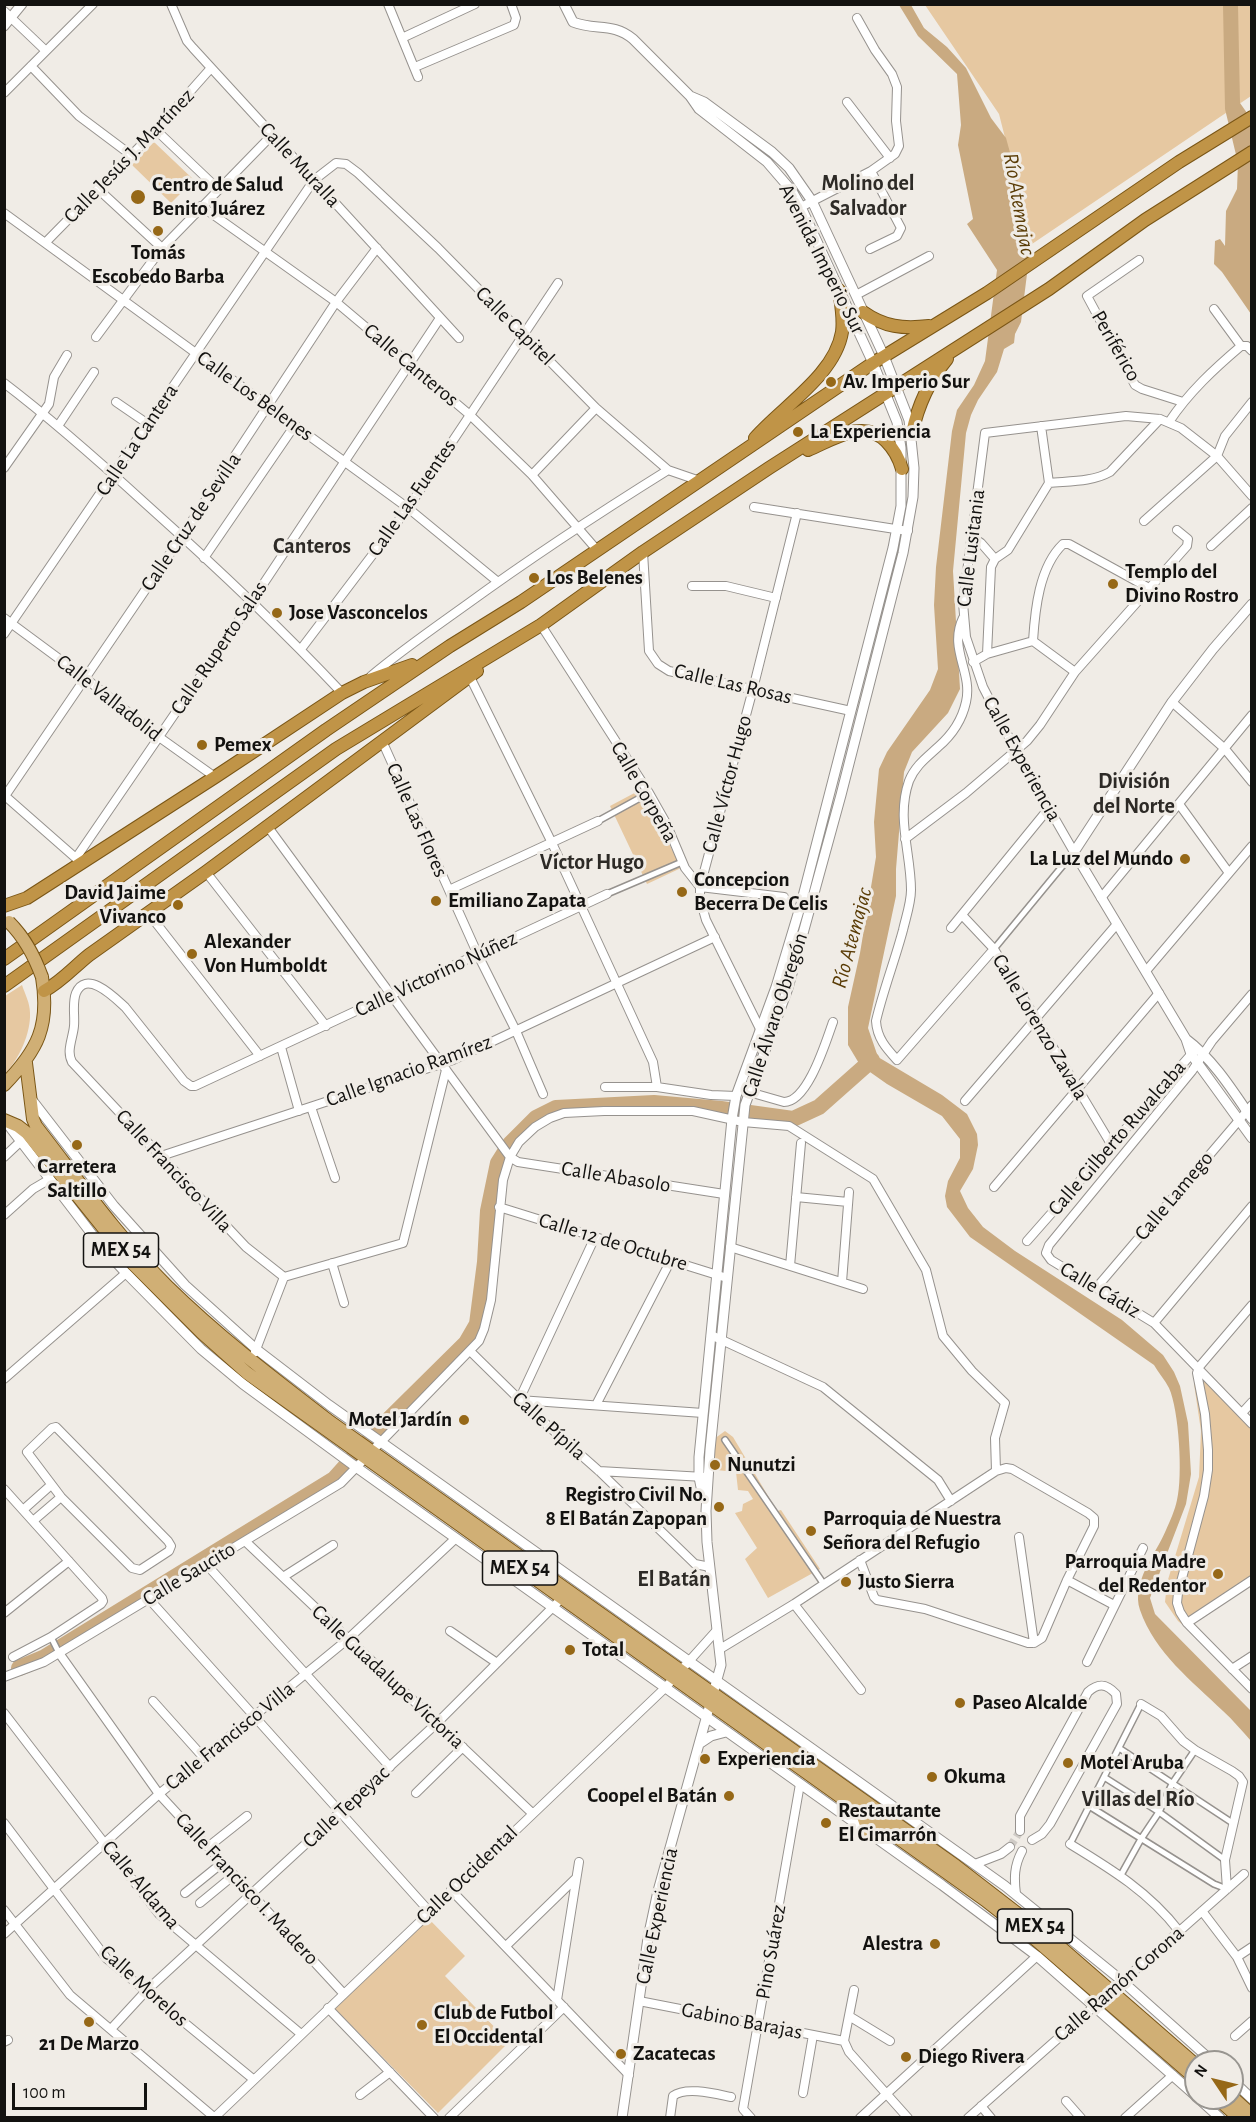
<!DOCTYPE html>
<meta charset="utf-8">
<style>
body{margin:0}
#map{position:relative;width:1256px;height:2122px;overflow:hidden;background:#f0ece6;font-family:"Alegreya Sans",sans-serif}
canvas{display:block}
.frame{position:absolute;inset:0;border:6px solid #131210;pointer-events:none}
.north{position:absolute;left:1184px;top:2050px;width:60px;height:60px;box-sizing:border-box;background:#f0ece6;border:2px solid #989590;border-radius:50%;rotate:305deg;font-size:16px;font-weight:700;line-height:24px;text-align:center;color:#131210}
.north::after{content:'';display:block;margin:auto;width:21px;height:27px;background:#966817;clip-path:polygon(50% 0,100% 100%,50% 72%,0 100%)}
.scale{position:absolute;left:12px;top:2083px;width:135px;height:27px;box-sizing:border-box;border:3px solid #131210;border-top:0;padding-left:8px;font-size:18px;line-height:21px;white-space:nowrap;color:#131210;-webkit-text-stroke:4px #f0ece6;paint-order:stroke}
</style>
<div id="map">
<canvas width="1256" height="2122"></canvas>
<div class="frame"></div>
<div class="north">N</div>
<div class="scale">100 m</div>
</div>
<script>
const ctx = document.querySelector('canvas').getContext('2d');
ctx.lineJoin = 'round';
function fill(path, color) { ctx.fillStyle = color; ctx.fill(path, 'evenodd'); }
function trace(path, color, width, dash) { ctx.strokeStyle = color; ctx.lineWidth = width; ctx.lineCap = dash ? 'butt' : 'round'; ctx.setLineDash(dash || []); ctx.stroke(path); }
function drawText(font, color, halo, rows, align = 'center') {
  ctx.font = font + ' "Alegreya Sans",sans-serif'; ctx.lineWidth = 6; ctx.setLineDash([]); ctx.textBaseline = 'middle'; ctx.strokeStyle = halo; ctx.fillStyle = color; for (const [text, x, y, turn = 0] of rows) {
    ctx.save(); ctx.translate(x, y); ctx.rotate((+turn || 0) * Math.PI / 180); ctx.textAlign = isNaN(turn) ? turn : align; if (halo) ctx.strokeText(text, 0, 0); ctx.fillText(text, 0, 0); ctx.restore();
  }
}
fill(new Path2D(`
 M925 5H1251V96L1032 244 999 114Z
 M154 142 194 180 171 203 132 165Z
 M642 789 681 868 647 884 610 806Z
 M22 985C25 994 30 1003 30 1013 31 1033 19 1059 5 1074V996Z
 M1199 1367 1251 1424V1580L1184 1626 1178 1621 1165 1602 1167 1583 1199 1477 1201 1431 1194 1384Z
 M725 1431 733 1437 777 1511 781 1510 820 1569 768 1598 745 1559 757 1548 735 1513 742 1511 743 1504 753 1499 748 1491 738 1490 736 1472 716 1470 714 1439Z
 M428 1918 465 1956 445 1976 509 2042 438 2113 335 2009Z`), '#e6c8a1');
fill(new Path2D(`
 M899 5H911L924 28 947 47 966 68 991 118 1006 138 1025 207 1030 250 1021 322 1015 334 1014 343 1004 349 997 372 978 400 971 415 966 433 953 571 960 689 948 713 912 752 904 772 896 869V896L868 1028 878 1057 942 1095 967 1114 977 1134 978 1145 973 1169 960 1191 968 1208 983 1227 1015 1251 1122 1320 1163 1355 1174 1372 1180 1386 1188 1423 1191 1474 1186 1504 1150 1598 1155 1614 1251 1711V1741C1242 1731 1233 1720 1223 1711 1192 1681 1155 1653 1140 1610 1131 1582 1156 1554 1166 1530 1170 1521 1175 1510 1177 1500 1183 1476 1179 1410 1169 1388 1165 1380 1158 1372 1154 1365L970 1237 947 1207 945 1196 948 1181 960 1158V1139L942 1116 887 1084 860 1065 848 1045V1007L860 953 876 857 874 822 879 769 887 752 930 690 938 669 934 605 936 567 952 431 957 410 974 385 985 361 997 270 967 224 973 219 958 145 961 125 957 74 918 36Z
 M1223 5H1238L1240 103 1252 120 1251 314 1222 272 1214 264 1215 241 1220 239 1225 246 1226 211 1237 189 1238 163 1225 109Z`), '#c9aa81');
trace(new Path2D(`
 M19 1668 43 1658 334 1479 378 1430 466 1343 477 1324 485 1262 488 1211 498 1163 510 1144 536 1118 556 1108 654 1103 721 1109 793 1119 819 1107 872 1060`), '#c9aa81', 16);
trace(new Path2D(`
 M1010 1847 1020 1831`), '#cfcbc6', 8, [8, 4]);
const pedestrian = new Path2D(`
 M598 821 649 793
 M607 894 682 862
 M994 949 1074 852
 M725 1440 823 1583
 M51 1637 59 1653
 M1119 1748 1234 1824
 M1104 1777 1159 1812 1225 1860
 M1089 1806 1214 1884 1227 1889
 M1070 1844 1141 1704
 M1121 1875 1141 1839 1159 1812 1172 1784 1195 1750`);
const minor = new Path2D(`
 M171 4 187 41 193 48 459 338
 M388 4 418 77
 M4 11 46 51
 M402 38 475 4
 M31 66 79 116 131 155
 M415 67 514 25 516 18 511 4
 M4 93 93 4
 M847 102 890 158
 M156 130 218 189
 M98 189 162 248
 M201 206 336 302 470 415 532 475 597 550
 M801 207 871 171 895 154 899 146 896 121 897 87 892 74 875 50 857 18
 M4 213 408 508 498 582
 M46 242 156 130 211 68
 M870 249 897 236 901 228 871 171
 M1139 260 1087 296 1135 385 1142 389 1183 402
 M856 295 929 256
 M1214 309 1241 346
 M96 337 162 248 272 135
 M1241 346H1247L1252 351
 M4 383C54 421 101 463 147 505 214 565 280 627 342 693
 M116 402 148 424
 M1169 422C1189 392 1214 369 1241 346
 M58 426 94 372
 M1041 426 1049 483
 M4 468 49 404 54 377 67 355
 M532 475 596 408
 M1049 483C1070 481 1092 482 1110 472L1160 419
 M754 507 908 531
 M1144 521 1217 456 1225 436 1252 402
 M972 537 981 543 995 559
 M1211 546 1252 508
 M643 552 649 651 658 664 669 671 851 711
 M204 558 295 425
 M692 586H726L776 598
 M4 618 85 678 159 737 215 777
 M963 618C948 649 973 672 966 702 962 720 952 735 938 747 926 758 915 766 909 781 896 818 911 853 911 890 911 903 906 917 903 930 895 960 883 991 876 1021 877 1038 886 1048 897 1060L994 949
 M541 625 649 793 666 823 685 868 700 887 784 897
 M4 634 314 180 336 163 346 164 358 173 438 248 596 408 668 470 700 481
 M1033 641C1035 610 1039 567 1063 544H1069L1149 588
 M1033 641 1075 672
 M301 649 408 508 558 283
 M987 654 991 567 995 559 1008 550 1049 483
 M973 662 987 654 1033 641
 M371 676C402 650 434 628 466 605 532 557 599 513 668 470
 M470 677 552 843 653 1062 657 1087
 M1172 702 1225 749 1252 782
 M383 743 478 955 516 1031 543 1094
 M4 795 78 860
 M5 796 182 536 336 302 377 248
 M1179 804 1229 873
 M268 827 510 1157 518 1162 724 1194
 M905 839 966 793 1027 741 1040 725 1075 672 1187 546 1188 539 1177 530
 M1074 852 1016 751 983 687 966 637 963 603 985 433 1126 416 1160 419 1181 428 1217 456 1252 496
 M76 858 252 601 440 318
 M206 872 326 1026
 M449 890 598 821
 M1101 898 1252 715
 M149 914 260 1056
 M962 915 994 949 1111 1144
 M951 928 1049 808
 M1146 971 1252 846
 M1252 994 1212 1041 1192 1071 1049 1245 1046 1253 1051 1260 1154 1323 1252 1424
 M768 1045 706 920 700 899V887L753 689 797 513
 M281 1047 299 1111
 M605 1087H657L711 1095 736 1096
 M749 1092 784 1102C808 1102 826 1041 833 1022
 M965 1101 1117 924
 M311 1107 335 1178
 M161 1156 453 1060 715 937
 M4 1157 21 1141
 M994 1187 1159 993
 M796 1197 848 1202
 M499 1207 727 1278
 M4 1215 33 1189 50 1179
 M595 1237 519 1400 703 1413
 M1027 1241 1195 1050
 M730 1247 863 1289
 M332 1263 344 1303
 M790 1266 801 1143
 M284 1277 246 1247 72 1062C66 1051 73 1038 74 1026 75 1015 72 1003 76 993 86 969 114 997 125 1007L184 1081 191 1086H195L607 894
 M284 1277 403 1243 446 1070
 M842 1282 849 1192
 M1097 1287 1252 1105
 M1252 1305 1199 1367 1197 1373 1205 1414 1208 1450V1470L1204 1496 1178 1593 1177 1603 1180 1612 1187 1623 1252 1689
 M1154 1323 1252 1206
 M711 1335 823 1387 938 1480 951 1501
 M470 1351 529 1409 599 1471 695 1564 710 1567
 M255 1352 284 1277
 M4 1379 126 1273
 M596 1405 671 1260
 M1242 1413 1252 1402
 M56 1427 168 1541 171 1546 169 1551 140 1570 132 1568 61 1497 27 1452 52 1428Z
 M599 1471 704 1477
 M4 1489 102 1598 103 1601 101 1604 51 1637 13 1657
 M23 1510 51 1485
 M33 1521 61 1497
 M1019 1537 1034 1643
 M245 1541 532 1813
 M860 1560 874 1597 877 1600 925 1609 1028 1643H1034
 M206 1564 390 1767
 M283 1577 333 1545
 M1067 1580 1114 1605
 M149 1599 429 1911
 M794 1604 861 1690
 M4 1613 69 1561
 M1187 1623 1252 1580
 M450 1631 497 1663
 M720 1649 794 1604 996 1471 1006 1468 1012 1469 1088 1513 1094 1518V1526L1067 1580 1042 1638 1034 1643
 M59 1653 159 1794 343 1993
 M1087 1662 1143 1548
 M1232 1669 1252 1656
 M4 1677 44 1662 341 1483 479 1341 484 1329 491 1300 503 1180 510 1157 519 1142 535 1127 550 1118 564 1113 604 1111H693L743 1122 789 1126 873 1179 926 1270 943 1336 972 1371 1005 1403 995 1438 996 1471
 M153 1701 204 1758
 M1141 1704 1161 1716 1183 1741 1195 1750 1232 1771 1239 1776 1243 1782 1225 1860 1227 1889
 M4 1713 159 1914 301 2034
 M416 1793 463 1747
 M4 1823 107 1959 253 2079
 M1020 1831V1816L1088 1692C1098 1683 1106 1683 1116 1694L1117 1704 1050 1824 1042 1834 1032 1840
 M1070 1844C1111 1869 1149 1892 1179 1931
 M208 1847 247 1816
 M975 1864 1001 1854 1010 1847
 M451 1890 629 2075
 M185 1893 222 1863
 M1016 1894C1014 1878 1014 1866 1022 1851
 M200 1903 234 1875
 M4 1910 70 1995 215 2118
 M1202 1911 1237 1957 1252 1988
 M4 1934 159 1794 348 1639 456 1538
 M506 1946 575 1879
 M1237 1957 1252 1947
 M854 1990 844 2041 849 2052 908 2118
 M557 2000 579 1862
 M639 2001 844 2041
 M328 2008 434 2118
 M849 2016 890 2041
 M111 2029 146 1991 437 1723 557 1603
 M1235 2036 1252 2021
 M4 2042 8 2040
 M803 2093 813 2035
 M360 2095 390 2072
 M1066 2101 1081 2118
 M981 2106 991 2118
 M214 2118 665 1688 717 1630
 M449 2118 564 2007
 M670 2118 673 2096C686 2086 716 2094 731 2097
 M751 2118 743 2109 800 1784
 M860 2118 1037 1956
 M968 2118 1244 1874
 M1125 2118 1173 2075`);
const tertiary = new Path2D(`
 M564 4 573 22C595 31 613 22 633 39L690 96 699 109 767 162 792 191 801 207 873 363 897 422 901 448V506L893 548 801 904 776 987 736 1096 732 1119 699 1457V1477L703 1497
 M4 26 22 4
 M1252 604 1213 649 1172 702 1074 852 1186 1039 1191 1054 1252 1138
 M1186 1039C1213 1059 1233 1091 1252 1119
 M32 1100 114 1206 185 1285 256 1349 329 1405 1005 1886 1121 1980 1213 2062
 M6 1122 101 1246 126 1273 201 1349 243 1384 356 1467 942 1885 1037 1956 1196 2096
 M699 1744 711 1736 726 1732
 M1232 2080 1252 2099
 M1198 2098 1220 2118
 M622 2118 648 1938 658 1891 721 1665 707 1542 706 1511 710 1450 745 1105 788 988 841 795 903 553 913 497 914 468 909 420 884 356 812 201 789 168 772 152 704 102 690 96`);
const primary = new Path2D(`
 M26 1063 33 1119 36 1126C78 1180 119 1238 167 1286 218 1336 273 1378 329 1421L956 1866 1057 1944 1196 2065
 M4 1085C38 1050 50 1026 42 977
 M4 1120 18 1126 27 1133 129 1260 202 1333 247 1373 985 1900 1036 1940 1196 2079
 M861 1811 869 1833
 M1051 1922 1057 1944
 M1232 2097 1252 2115
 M1217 2098 1239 2118`);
const trunk = new Path2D(`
 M863 312C884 327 903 329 929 326
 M912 433C918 405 928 382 947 359
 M755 438C782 407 835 375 842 332 844 318 841 304 839 290
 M808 450C832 440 863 418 886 441 894 449 899 458 902 469
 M4 906 27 898 215 777 342 693 364 682 412 665
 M4 959 326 730 450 646 521 602 873 363 987 293 1179 162 1252 117
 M4 986 336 749 541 625 643 552 769 468 1049 289 1145 220 1252 152
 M44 991C61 982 74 967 89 955L206 872 477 671`);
trace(pedestrian, '#96928e', 8);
trace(minor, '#96928e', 10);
trace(tertiary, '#96928e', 11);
trace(primary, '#7a5616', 14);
trace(trunk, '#7a5616', 14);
trace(pedestrian, '#fff', 5);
trace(minor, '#fff', 8);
trace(tertiary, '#fff', 9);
trace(primary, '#d0af75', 12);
trace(trunk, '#c09447', 12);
const primaryBridge = new Path2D(`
 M9 922C25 938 34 955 42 977`);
trace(primaryBridge, '#7a5616', 14, []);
trace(primaryBridge, '#d0af75', 12);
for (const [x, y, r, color] of [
 [138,197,8,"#966817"],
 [158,231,6,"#966817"],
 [831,382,6,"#966817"],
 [798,432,6,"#966817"],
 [534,578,6,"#966817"],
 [1113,584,6,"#966817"],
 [277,613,6,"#966817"],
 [202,745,6,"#966817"],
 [1185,859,6,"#966817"],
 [682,892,6,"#966817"],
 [436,901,6,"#966817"],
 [178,905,6,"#966817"],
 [192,954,6,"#966817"],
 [77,1145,6,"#966817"],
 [464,1420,6,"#966817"],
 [715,1465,6,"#966817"],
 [719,1507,6,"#966817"],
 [811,1531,6,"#966817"],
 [1218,1574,6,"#966817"],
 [846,1582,6,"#966817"],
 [570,1650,6,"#966817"],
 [960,1703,6,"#966817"],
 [705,1759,6,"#966817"],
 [1068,1763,6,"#966817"],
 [932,1777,6,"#966817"],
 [729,1796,6,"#966817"],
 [826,1823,6,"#966817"],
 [935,1944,6,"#966817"],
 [89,2022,6,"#966817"],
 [422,2025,6,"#966817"],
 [621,2054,6,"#966817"],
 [906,2057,6,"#966817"]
]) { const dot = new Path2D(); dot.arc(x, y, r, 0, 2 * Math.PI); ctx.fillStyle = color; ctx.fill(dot); trace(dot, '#f0ece6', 2); }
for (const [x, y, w] of [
 [121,1250,75],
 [520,1568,75],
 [1035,1926,75]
]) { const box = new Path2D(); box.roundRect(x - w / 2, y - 17, w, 34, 4.5); ctx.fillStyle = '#f0ece6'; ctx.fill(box); trace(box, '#131210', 1.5); }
drawText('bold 20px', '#131210', null, [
 ["MEX 54",121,1250],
 ["MEX 54",520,1568],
 ["MEX 54",1035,1926]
]);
drawText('21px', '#131210', '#f0ece6', [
 ["Calle Jesús J. Martínez",129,156,-46],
 ["Calle Muralla",300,165,47],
 ["Avenida Imperio Sur",822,259,63],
 ["Calle Capitel",515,326,45],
 ["Periférico",1116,346,60],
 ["Calle Canteros",411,365,40],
 ["Calle Los Belenes",255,396,36],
 ["Calle La Cantera",137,440,-56],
 ["Calle Las Fuentes",412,498,-55],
 ["Calle Cruz de Sevilla",191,522,-56],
 ["Calle Lusitania",971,548,-83],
 ["Calle Ruperto Salas",219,648,-56],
 ["Calle Las Rosas",733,684,13],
 ["Calle Valladolid",109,698,38],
 ["Calle Experiencia",1022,759,61],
 ["Calle Víctor Hugo",727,784,-75],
 ["Calle Corpeña",644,792,60],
 ["Calle Las Flores",417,820,66],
 ["Calle Victorino Núñez",436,974,-25],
 ["Calle Álvaro Obregón",775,1015,-72],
 ["Calle Lorenzo Zavala",1040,1027,59],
 ["Calle Ignacio Ramírez",409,1071,-20],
 ["Calle Gilberto Ruvalcaba",1117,1138,-49],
 ["Calle Francisco Villa",174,1171,47],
 ["Calle Abasolo",616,1177,9],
 ["Calle Lamego",1174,1196,-50],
 ["Calle 12 de Octubre",613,1242,17],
 ["Calle Cádiz",1100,1290,31],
 ["Calle Pípila",549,1426,42],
 ["Calle Saucito",189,1574,-31],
 ["Calle Guadalupe Victoria",388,1677,43],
 ["Calle Francisco Villa",230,1736,-39],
 ["Calle Tepeyac",346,1807,-43],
 ["Calle Occidental",467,1875,-44],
 ["Calle Aldama",141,1885,50],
 ["Calle Francisco I. Madero",247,1889,47],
 ["Calle Experiencia",657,1916,-78],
 ["Pino Suárez",771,1952,-80],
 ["Calle Ramón Corona",1119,1984,-41],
 ["Calle Morelos",144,1986,42],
 ["Gabino Barajas",742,2021,11]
]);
drawText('bold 21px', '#131210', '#f0ece6', [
 ["Centro de Salud",152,185],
 ["Benito Juárez",152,209],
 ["Tomás",158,253,"center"],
 ["Escobedo Barba",158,277,"center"],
 ["Av. Imperio Sur",843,382],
 ["La Experiencia",810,432],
 ["Templo del",1125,572],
 ["Divino Rostro",1125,596],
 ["Los Belenes",546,578],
 ["Jose Vasconcelos",289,613],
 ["Pemex",214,745],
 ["La Luz del Mundo",1173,859,"right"],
 ["Concepcion",694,880],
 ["Becerra De Celis",694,904],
 ["David Jaime",166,893,"right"],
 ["Vivanco",166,917,"right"],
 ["Emiliano Zapata",448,901],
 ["Alexander",204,942],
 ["Von Humboldt",204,966],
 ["Carretera",77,1167,"center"],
 ["Saltillo",77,1191,"center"],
 ["Motel Jardín",452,1420,"right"],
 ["Nunutzi",727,1465],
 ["Registro Civil No.",707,1495,"right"],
 ["8 El Batán Zapopan",707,1519,"right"],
 ["Parroquia de Nuestra",823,1519],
 ["Señora del Refugio",823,1543],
 ["Parroquia Madre",1206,1562,"right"],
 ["del Redentor",1206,1586,"right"],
 ["Justo Sierra",858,1582],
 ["Total",582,1650],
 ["Paseo Alcalde",972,1703],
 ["Experiencia",717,1759],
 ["Motel Aruba",1080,1763],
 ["Okuma",944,1777],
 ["Coopel el Batán",717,1796,"right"],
 ["Restautante",838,1811],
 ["El Cimarrón",838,1835],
 ["Alestra",923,1944,"right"],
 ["Club de Futbol",434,2013],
 ["El Occidental",434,2037],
 ["21 De Marzo",89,2044,"center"],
 ["Zacatecas",633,2054],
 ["Diego Rivera",918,2057]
], 'left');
drawText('bold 22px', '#2d2a26', '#f0ece6', [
 ["Molino del",868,183],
 ["Salvador",868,208],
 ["Canteros",312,546],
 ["División",1134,781],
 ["del Norte",1134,806],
 ["Víctor Hugo",592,862],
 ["El Batán",674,1579],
 ["Villas del Río",1138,1799]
]);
drawText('italic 22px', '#5a3c06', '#f0ece6', [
 ["Río Atemajac",1019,204,80],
 ["Río Atemajac",852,938,-75]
]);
</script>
